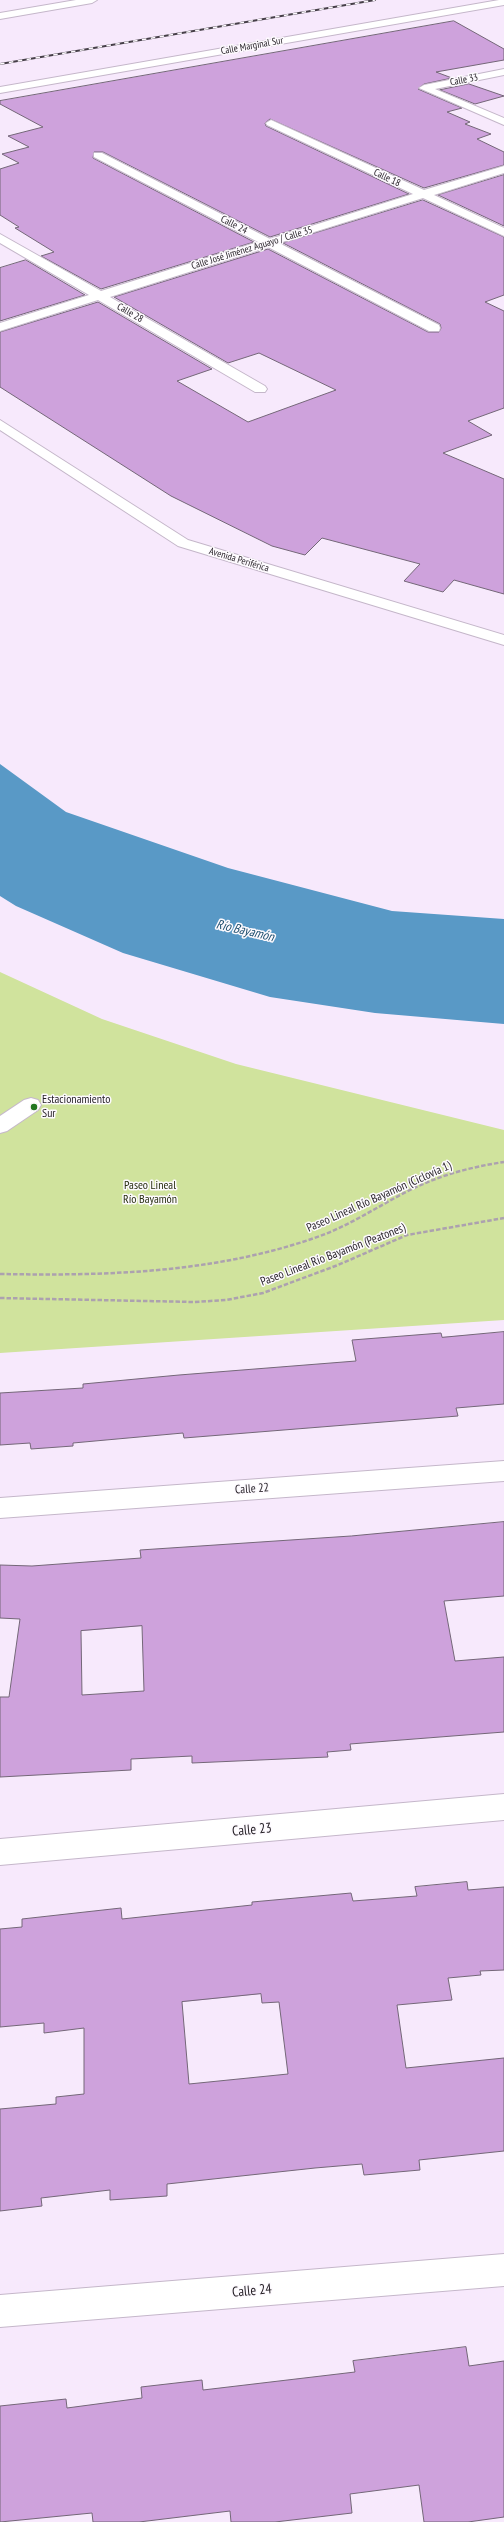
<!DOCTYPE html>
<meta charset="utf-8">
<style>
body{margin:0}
canvas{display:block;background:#f7e9fc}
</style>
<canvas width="504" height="2522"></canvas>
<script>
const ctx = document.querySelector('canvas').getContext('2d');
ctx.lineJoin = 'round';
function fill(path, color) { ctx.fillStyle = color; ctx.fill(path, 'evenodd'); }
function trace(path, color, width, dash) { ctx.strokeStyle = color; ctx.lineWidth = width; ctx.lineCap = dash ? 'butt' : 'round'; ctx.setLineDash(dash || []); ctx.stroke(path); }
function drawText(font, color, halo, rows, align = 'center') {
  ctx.font = font + ' "PT Sans Narrow",sans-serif'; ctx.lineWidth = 3; ctx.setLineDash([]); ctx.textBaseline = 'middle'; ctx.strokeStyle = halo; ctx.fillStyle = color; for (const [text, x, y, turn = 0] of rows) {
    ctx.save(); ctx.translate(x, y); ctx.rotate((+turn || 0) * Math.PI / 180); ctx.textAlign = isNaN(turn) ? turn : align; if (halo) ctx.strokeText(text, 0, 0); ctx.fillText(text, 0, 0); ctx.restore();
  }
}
fill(new Path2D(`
 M0 972 102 1019 236 1064 504 1130V1320L0 1353Z`), '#d0e39d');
fill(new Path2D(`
 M0 764 66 812 228 868 392 911 504 919V1024L375 1013 270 997 123 953 16 906 0 896Z`), '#5999c6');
const building = new Path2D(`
 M454 21 504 49V60L436 72 452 78 424 84 418 89 462 108 447 112 470 122 465 124 491 134 477 139 504 152V165L424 188 270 119 265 123 266 126 409 194 270 237 103 152H94L93 158 254 242 101 289 41 256 54 252 15 228 19 227 0 215V169L19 163 2 154 29 147 8 136 43 127 0 104V101Z
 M469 84 504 96 475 104 440 90Z
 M504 175V226L438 195Z
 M423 200 504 237V295L485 302 504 311V408L468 421 492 435 443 453 504 479V594L454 580 443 592 404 581 420 564 322 538 305 555 272 546 171 496 0 387V332L98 302 212 369 177 381 248 422 336 390 259 353 228 363 114 297 268 249 428 332H439L441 328 440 324 283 243Z
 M26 260 85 295 0 321V268Z
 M504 1332V1404L456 1408 458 1416 184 1438 183 1433 73 1443V1446L31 1449 30 1443 0 1445V1393L83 1388V1384L179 1375 356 1361 352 1340 441 1333 442 1337Z
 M504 1522V1596L444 1601 455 1661 504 1657V1732L350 1744 351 1750 327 1752 328 1757 192 1763V1756L131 1759V1770L0 1777V1697H9L20 1619 0 1618V1565L32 1566 141 1558 140 1550 351 1536ZM142 1626 144 1691 82 1695 81 1631Z
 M467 1882 468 1890 504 1887V1970L480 1971 481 1975 448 1978 452 2000 397 2005 406 2068 504 2058V2151L419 2160 420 2170 364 2175 362 2164 315 2168 167 2184V2196L110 2200V2190L41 2198 42 2206 0 2211V2109L56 2104V2097L84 2094V2028L44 2033V2023L0 2027V1929L22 1927V1919L121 1908 122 1919 252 1905V1902L351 1893 353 1901 417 1896 415 1887ZM261 1994 262 2003 279 2002 288 2074 189 2084 182 2002Z
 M466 2347 469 2366 504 2361V2517L468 2522H424L419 2485 350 2494 352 2513 275 2522H231L230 2511 139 2522H93L92 2513 0 2522V2406L66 2399 67 2408 142 2398 141 2387 202 2380 203 2390 355 2372 353 2361Z`);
fill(building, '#cea2dc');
trace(building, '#746778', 1);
const minor = new Path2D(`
 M76 0H97L92 3 0 19V13Z
 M499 0H504V5L0 93V87Z
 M504 69V75L435 89 504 118V125L419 88 424 85Z
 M271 120 424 190 504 166V173L434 195 504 228V236L423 198 279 243 439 325 440 328 439 331H429L268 247 110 297 265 386 267 389 265 392H255L98 300 0 331V323L89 295 0 243V234L101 291 258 242 94 157V153H102L270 239 413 194 267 125 266 123Z
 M0 420 188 540 504 635V645L178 546 0 430Z
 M31 1098 38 1100 41 1105 38 1110 7 1131 0 1133V1116L24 1100Z
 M504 1461V1481L0 1518V1498Z
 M504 1794V1820L0 1865V1839Z
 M504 2254V2286L0 2327V2295Z`);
trace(minor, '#c5b7ca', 2);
trace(new Path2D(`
 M0 1274C108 1276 217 1273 320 1236 350 1225 377 1207 406 1192 437 1176 470 1167 504 1162
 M0 1298 194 1302 226 1300 263 1293 338 1265 407 1235 504 1218`), '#aca1af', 2.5, [4.5, 2]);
fill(minor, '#fff');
const rail = new Path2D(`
 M0 64 375 0`);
trace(rail, '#453e47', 2);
trace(rail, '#fdfafe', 1.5, [4.5]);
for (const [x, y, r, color] of [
 [34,1107,4,"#237721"]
]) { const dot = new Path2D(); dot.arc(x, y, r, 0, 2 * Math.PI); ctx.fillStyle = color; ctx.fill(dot); trace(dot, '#fdfafe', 1.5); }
drawText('10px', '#231e24', '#fdfafe', [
 ["Calle Marginal Sur",252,46,-10],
 ["Calle 33",464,80,-11],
 ["Calle 18",387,178,25],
 ["Calle 24",234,225,27],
 ["Calle José Jiménez Aguayo / Calle 35",252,248,-17],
 ["Calle 28",130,313,30],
 ["Avenida Periférica",239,560,17]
]);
drawText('12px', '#231e24', '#fdfafe', [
 ["Estacionamiento",42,1100],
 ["Sur",42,1114]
], 'left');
drawText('12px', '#272e10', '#fdfafe', [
 ["Paseo Lineal",150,1186],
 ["Río Bayamón",150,1200]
]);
drawText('12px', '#231e24', '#fdfafe', [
 ["Paseo Lineal Río Bayamón (Ciclovía 1)",379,1197,-24],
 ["Paseo Lineal Río Bayamón (Peatones)",333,1255,-21],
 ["Calle 22",252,1489,-4]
]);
drawText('italic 13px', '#1e4f6f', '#fdfafe', [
 ["Río Bayamón",245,931,13]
]);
drawText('14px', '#231e24', '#fdfafe', [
 ["Calle 23",252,1830,-5],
 ["Calle 24",252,2291,-5]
]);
</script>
